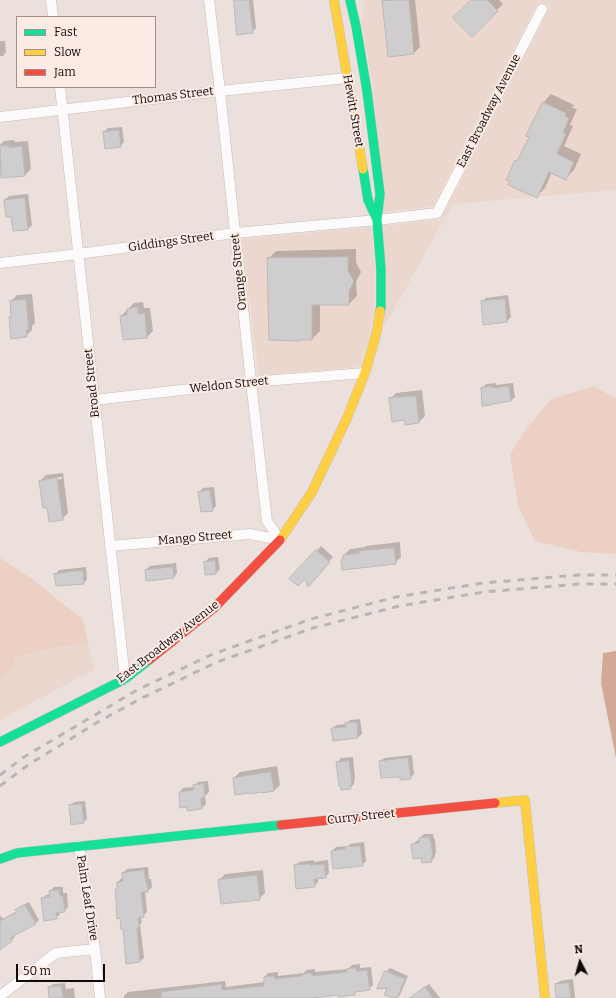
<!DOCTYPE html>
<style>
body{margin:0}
#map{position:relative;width:616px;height:998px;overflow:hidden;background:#ebe0db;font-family:Bitter,serif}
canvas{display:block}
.legend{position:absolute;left:16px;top:16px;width:140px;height:72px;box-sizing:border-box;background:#fcebe4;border:1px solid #9e918c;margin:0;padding:5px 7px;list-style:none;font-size:12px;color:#110b08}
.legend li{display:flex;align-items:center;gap:8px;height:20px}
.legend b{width:20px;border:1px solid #9e918c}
.north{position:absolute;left:560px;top:942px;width:40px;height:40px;-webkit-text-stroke:3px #fcebe4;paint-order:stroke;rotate:354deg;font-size:11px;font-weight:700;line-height:16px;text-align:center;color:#110b08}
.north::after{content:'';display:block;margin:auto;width:14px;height:18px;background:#110b08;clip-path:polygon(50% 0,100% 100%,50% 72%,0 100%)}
.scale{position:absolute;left:16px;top:964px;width:89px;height:18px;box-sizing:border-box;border:2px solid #110b08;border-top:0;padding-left:5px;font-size:12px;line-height:14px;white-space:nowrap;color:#110b08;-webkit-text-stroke:3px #fcebe4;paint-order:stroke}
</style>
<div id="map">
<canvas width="616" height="998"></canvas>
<ul class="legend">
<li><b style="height:5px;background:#16e098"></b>Fast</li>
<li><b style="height:5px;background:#ffcf43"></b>Slow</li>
<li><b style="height:5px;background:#f24e42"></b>Jam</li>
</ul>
<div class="north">N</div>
<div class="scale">50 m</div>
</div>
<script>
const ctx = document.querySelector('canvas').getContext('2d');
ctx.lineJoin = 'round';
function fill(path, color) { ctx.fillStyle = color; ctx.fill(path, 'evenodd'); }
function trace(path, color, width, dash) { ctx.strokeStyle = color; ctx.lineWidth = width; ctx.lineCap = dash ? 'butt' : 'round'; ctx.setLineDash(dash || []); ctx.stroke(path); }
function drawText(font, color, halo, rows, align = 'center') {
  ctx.font = font + ' Bitter,serif'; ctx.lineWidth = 4; ctx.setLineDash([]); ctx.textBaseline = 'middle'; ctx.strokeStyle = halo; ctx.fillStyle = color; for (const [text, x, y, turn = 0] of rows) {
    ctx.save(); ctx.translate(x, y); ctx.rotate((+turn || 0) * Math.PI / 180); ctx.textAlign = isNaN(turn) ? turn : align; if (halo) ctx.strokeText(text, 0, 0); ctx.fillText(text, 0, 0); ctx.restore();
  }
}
fill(new Path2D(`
 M364 0H539L433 206 384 212 373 86 362 25Z
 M540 0H616V190L453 204 384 327 383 226 436 220 439 222 441 220 444 219 443 215 550 7Z
 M371 227 375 270V305L371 329 360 367 259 375 246 273 242 239Z
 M88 643 95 669 0 720V680L12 669 15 657 51 648Z`), '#ecd7ce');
fill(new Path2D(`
 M594 386 616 399V554L581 552 535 541 518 506 510 454 527 428 551 399Z
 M0 558 31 578 83 620 88 643 51 648 15 657 12 669 0 680Z`), '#ecd0c3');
fill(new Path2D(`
 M616 651V758L601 683 603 653Z`), '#d2a996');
fill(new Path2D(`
 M235 0H253L256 28 252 32Z
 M385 0H415L420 47 414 53 383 2Z
 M472 0H499L503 4 472 35Z
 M0 41H5L6 52 3 56H0Z
 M551 94 574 105 572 108 577 109 570 125 573 126 564 146 581 154 574 170 566 178 552 172 545 188 537 196 516 161 521 156 530 136 543 103Z
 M122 127 124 142 120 146 104 132 108 128Z
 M14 140 15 142 28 141 31 169 25 175 1 177V174H0V145L4 141Z
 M28 194 32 225 28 229 5 200 9 196Z
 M356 249V262L361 272 356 282 357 296 349 304H320V331L312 339 300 340 268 259 276 251Z
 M32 294 35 323 32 326V330L26 336 10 317 12 316 11 301 17 295Z
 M508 295 511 317 507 321 482 302 486 298Z
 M143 302 144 308H150L153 331 147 337 124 339 121 316 134 303Z
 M496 383V385L513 383 515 397 511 401 482 388 486 384Z
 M422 390 425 416 419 422 390 399 396 393Z
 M63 473 68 513 62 519 48 507 40 481 46 475ZM62 477V479L45 481V479Z
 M214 487 216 506 212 510 199 492 203 488Z
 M400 542 401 557 395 563 344 558V555L350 549 365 547 366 546Z
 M321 546 333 557 311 582 306 577 291 579Z
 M218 557 220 569 216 573 205 562 209 558Z
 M176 563 177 573 174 577 146 570 150 566Z
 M86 567 87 579 84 583 56 574 59 570Z
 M360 719 362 734 358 737 332 729 336 725 346 724 350 720Z
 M412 755 414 774 410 778 380 762 384 758Z
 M353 757 355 779 354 781V784L350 788 337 762 341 758Z
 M277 766 280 785 274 791H262L234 778 240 772Z
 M208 781 209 792 205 796 206 804 202 808 180 792 183 788 194 787V786L198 782Z
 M85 801 87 819 83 822 70 806 74 802Z
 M424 834H433L434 839H435L436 852 435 854V857L431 861 422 857 413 845 416 841 420 840V838Z
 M364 842 366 861 362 865 332 851 336 847 348 846 350 844Z
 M314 860V862L328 860 329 873 325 877 318 878V882L314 886 295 866 299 862Z
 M148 867 149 879H151L152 887 148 891H145L147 912 143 916H141L142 923 140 924 144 958 140 961 124 928 121 917 118 908V882L122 878H123V873L127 869Z
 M263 870 265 893 259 899 219 880 225 874Z
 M54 887H63V893H67L68 907 64 911 60 912V914L56 918 42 899 46 895 51 894 50 891ZM55 896 45 899V897Z
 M29 902 39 920 35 924 14 935 15 936 12 940 0 948V915L3 919 17 911 21 906Z
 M360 964V968L371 967 373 985 369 989 358 990 354 994H339L317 997 315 998H124V996L128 992 225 981 226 987 265 982V977L268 973 278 972V976L304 973 306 970 315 969V972L348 969 352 965Z
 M390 968 408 976 400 995 397 998H394L389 987 386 972Z
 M573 979 575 998H557L556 984 560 981Z
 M65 983 66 989 74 988 75 998H50L49 988 53 984Z
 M429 984 440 998H411L413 996Z`), '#0003');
const building = new Path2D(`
 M234 0H249L253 33 237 35Z
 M396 0H409L414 54 388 57 382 1Z
 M471 0H487L498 11 472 37 453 18Z
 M543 102 566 113 565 116 569 118 563 133 566 134 557 154 574 162 566 180 549 172 537 198 508 185 510 181 506 180 515 160 517 161 529 137 526 136Z
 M119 130 121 147 105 149 103 132Z
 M9 145V148L22 146 25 176 1 178 0 146Z
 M25 198 28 230 13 231 11 217H6L4 200Z
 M348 257V271L354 281 349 291V305H312V340H300V341L269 340 267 258Z
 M26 299 29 330H26L27 337 11 339 9 317H11L10 301Z
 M505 299 507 322 483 325 481 301Z
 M138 307V314L145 313 147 338 123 340 120 316 127 315V309Z
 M492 386V388L509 386 511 401 492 404V405L482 406 481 388Z
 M416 396 419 423 405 425V420L392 422 389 398Z
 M57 478 63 520 49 522 47 508H43L39 481Z
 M210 490 213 511 201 512 198 492Z
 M394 548 396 564 342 570 341 560 343 559V555L359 553V551Z
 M316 550 330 562 308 587 305 579 298 586 289 579Z
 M215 561 216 574 205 575 204 562Z
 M173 567 174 578 146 581 145 570Z
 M75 571H83L84 584 56 586 54 574Z
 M357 722 358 738 333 741 331 728 346 727 345 723Z
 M408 758 411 779 400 780V777L381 778 379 761Z
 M349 761 352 784 350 785 351 789 341 790 340 786H339L336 762Z
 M271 772 274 791 262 793 261 792 250 794 249 793 235 795 233 778Z
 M204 784 205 797 201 798 202 809 187 811V807L180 808 179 792 194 790 193 785Z
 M82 804 84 823 71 825 69 805Z
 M429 837 430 842H431L433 857H431L432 862 422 863 421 858 413 859 411 844 419 843V838Z
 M360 846 363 866 333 869 331 851 345 849V847Z
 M310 864V865L324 864 326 878 314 879 315 887 296 889 294 865Z
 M144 870 146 883 147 882 148 892H141L144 917 138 918 139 927 137 928 140 962 126 964 123 929H121L120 918 117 919 116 909H117L115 889 117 888V882L123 881 122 873Z
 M257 875 260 900 221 904 218 880Z
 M59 890 60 896H63L65 912 56 913 57 919 44 921 41 898 50 897 49 891Z
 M25 905 36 924 10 938 12 941 0 950V921L17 912 15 910Z
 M356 968 357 971 367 970 370 990 355 992V995L338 997V995L313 998H162L161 992 222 984V990L264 986V977L274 976 275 979 302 976V974L311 973 312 976 347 972V969Z
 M385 971 405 979 397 998H392L384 995 387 988 377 989Z
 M569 983 571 998H556L555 984Z
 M61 986 63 998H49L48 987Z
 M425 987 433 998H410Z`);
fill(building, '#d0cdce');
trace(building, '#bcb9b9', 1);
const street = new Path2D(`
 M51 0 53 17
 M209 0 220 91 251 382 267 521 280 540
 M60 87 125 679
 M0 117 220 91 347 78
 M0 263 78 254 235 233 377 220 437 213 542 9
 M94 400 251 382 365 373
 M110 546 250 534 280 540
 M79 846 95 949 100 998
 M0 996 56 953 95 949`);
const fast = new Path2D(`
 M350 0 356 26 367 91 380 194 377 220 381 270V306L380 311
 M363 169 368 200 377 220
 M0 742 125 679 149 660
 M0 859 17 853 281 825`);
const slow = new Path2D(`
 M334 0 363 169
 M280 540 312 492 347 418 365 373 377 331 380 311
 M495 803 525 800 545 998`);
const jam = new Path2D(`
 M149 660 214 608 280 540
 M281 825 495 803`);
trace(street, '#c5bdb9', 11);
trace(fast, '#c5bdb9', 10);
trace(slow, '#c5bdb9', 10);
trace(jam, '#c5bdb9', 10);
trace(street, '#fcfafa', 10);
trace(fast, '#16e098', 9);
trace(slow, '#ffcf43', 9);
trace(jam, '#f24e42', 9);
trace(new Path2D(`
 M0 775 24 757 137 690 213 654 311 619 396 597 483 583 578 575H616
 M0 786 28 765 98 722 140 699 217 662 313 628 399 606 484 592 579 584H616`), '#b8b6b5', 3, [7, 7]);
drawText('12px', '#110b08', '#fcebe4', [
 ["Thomas Street",173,96,-7],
 ["Hewitt Street",353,111,80],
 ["East Broadway Avenue",489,111,-63],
 ["Giddings Street",171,242,-8],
 ["Orange Street",239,272,-96],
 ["Broad Street",92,383,-96],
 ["Weldon Street",229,385,-6],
 ["Mango Street",195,538,-5],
 ["East Broadway Avenue",168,642,-38],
 ["Curry Street",361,817,-6],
 ["Palm Leaf Drive",87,898,81]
]);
</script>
